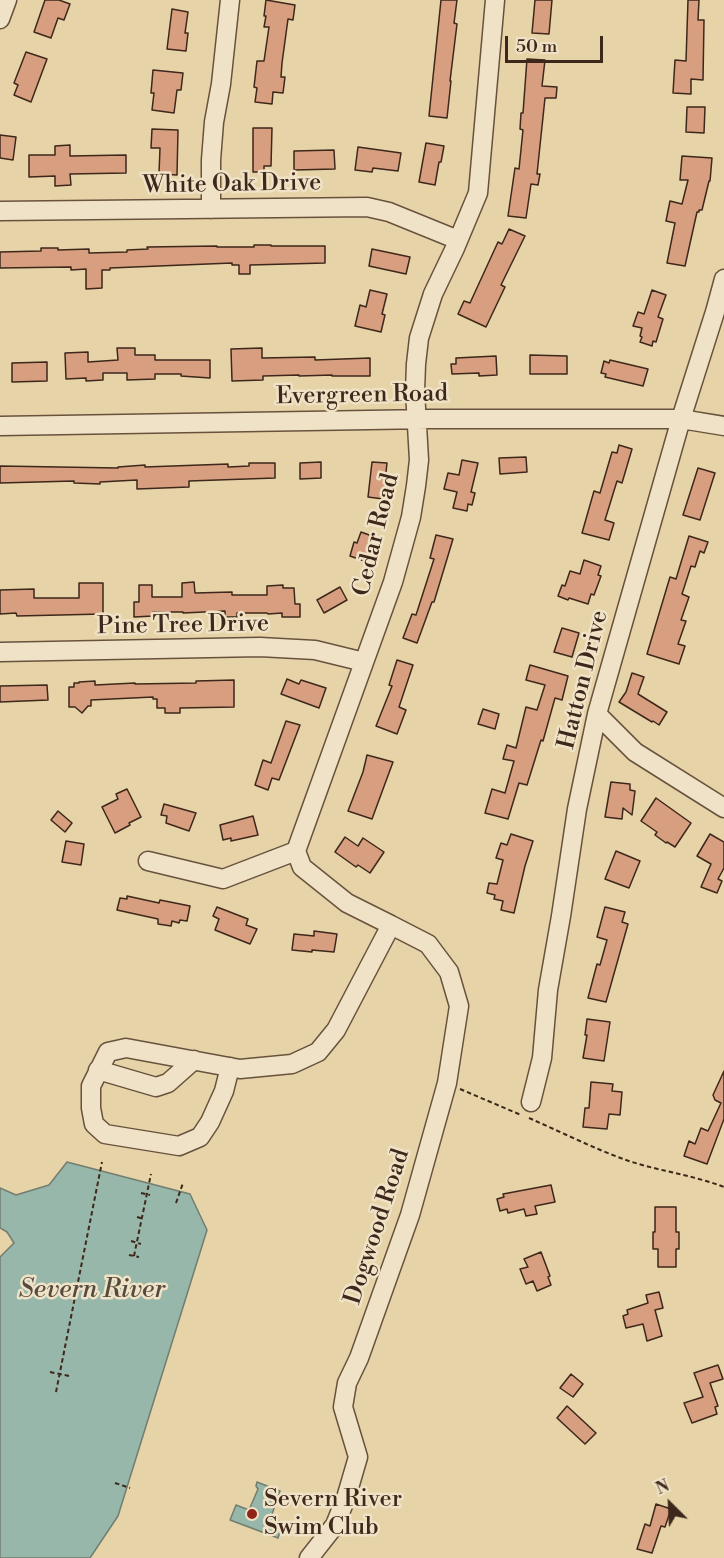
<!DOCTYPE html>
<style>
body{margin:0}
#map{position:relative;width:724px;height:1558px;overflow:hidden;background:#e6d3a7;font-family:"Libre Bodoni",serif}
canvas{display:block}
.north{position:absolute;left:640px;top:1474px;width:60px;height:60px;-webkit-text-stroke:4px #efe2c6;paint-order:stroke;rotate:336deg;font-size:16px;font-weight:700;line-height:24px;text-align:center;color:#3e271b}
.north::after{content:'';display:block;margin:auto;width:21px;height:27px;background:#3e271b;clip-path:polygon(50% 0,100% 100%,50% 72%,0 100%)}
.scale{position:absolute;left:505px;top:36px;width:98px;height:27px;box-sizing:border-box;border:3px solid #3e271b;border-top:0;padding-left:8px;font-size:18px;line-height:21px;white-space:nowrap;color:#3e271b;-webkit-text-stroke:4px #efe2c6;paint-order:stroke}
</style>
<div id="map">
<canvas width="724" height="1558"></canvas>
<div class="north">N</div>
<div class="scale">50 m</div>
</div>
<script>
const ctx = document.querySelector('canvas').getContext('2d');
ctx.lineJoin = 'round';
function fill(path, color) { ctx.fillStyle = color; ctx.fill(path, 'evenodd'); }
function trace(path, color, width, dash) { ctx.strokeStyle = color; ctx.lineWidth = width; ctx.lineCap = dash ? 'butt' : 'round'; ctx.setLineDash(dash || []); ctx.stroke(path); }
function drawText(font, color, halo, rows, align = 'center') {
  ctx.font = font + ' "Libre Bodoni",serif'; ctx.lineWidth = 5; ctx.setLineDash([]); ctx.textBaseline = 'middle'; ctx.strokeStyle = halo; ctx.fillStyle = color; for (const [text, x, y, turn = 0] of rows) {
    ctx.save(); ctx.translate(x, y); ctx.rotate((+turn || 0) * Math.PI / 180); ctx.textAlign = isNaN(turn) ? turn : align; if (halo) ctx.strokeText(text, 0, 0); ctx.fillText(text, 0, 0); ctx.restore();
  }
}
const water = new Path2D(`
 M67 1162 190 1194 207 1230 118 1516 90 1558H0V1257L14 1243 7 1232 0 1228V1188L16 1195 49 1185Z
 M257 1482 280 1491 271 1517 283 1523 278 1538 230 1520 236 1505 249 1510 258 1489 256 1486Z`);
fill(water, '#96b7a9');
trace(water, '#737d70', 1.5);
const building = new Path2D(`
 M45 0H59L70 4 64 20 58 18 51 38 34 32Z
 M266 0 295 5 293 20 288 19 282 63 281 77H285L283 93 273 92 272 104 255 102 257 88 254 87 257 61H264L269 27H264L266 16H264Z
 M441 0H457L454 23 457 24 450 81H451L447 118 429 116Z
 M535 0H552L549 34 532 33Z
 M688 0H699L698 20H704L703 80 691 79V94L673 93 675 60 686 61Z
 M172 9 188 12 185 33H188L186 51 167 49Z
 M26 52 47 59 31 102 14 95 18 85 14 83Z
 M527 59 545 60 542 86 557 87 556 98H545L537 174H540L538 185 531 184 526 218 508 216 515 168 519 169 523 130 520 129 521 113H523Z
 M153 70 183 73 181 90H177L174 113 152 110 154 93H151Z
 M687 107H705L704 133 686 132Z
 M253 128H272L271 166H264V172H253Z
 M152 129 178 130 177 175 159 174 160 148H151Z
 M0 135 16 137 13 160 0 158Z
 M426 143 444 146 441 162H439L435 185 419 182Z
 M70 145V156L126 155V173L70 174 71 185 55 186V176L29 177V155H55V146Z
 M358 147 401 153 398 171 373 168 372 172 355 170Z
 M334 150 335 169 294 170V151Z
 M682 156 712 158 710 181H709L702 210H699V212H697L685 266 667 263 675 223 666 221 670 201 682 204 688 180H680Z
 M509 229 525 236 501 285 505 287 486 327 458 314 464 301 470 303 498 242 502 244Z
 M254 245H271V246H325V263L250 265V274H239V265H232V263L110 268V270H102V288L86 289V269L71 270V267L0 268V252L41 251V248H58V250L89 249V253L127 252V250L148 249 147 247 217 246V247H254Z
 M372 249 410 257 406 274 369 266Z
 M370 290 387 294 382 314 385 315 381 332 355 326 360 305 366 307Z
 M652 290 666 295 658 317 663 319 656 342 653 341 652 346 640 342 642 337 640 336 642 328 633 326 638 312 644 314Z
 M117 348H135V355H155V360H210V378L181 376V374H155V379L127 380V373H103V380L86 381V378L66 379 65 353 88 352V362L118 360Z
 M262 348V358L315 357V360L370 358V376H332V375L299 376V375L263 376V380L232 381 231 349Z
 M530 355 567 356V374H530Z
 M496 356 497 375 479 376V373L452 374 451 364H456V358Z
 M610 360 648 369 643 386 605 377 606 374 601 373 604 361 609 363Z
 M47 362V381L12 382V363Z
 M619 445 632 449 622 483 617 481 605 520 614 523 609 540 582 533 594 491 600 493 612 452 617 453Z
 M526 457 527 472 500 474 499 458Z
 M462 460 478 463 471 492 475 493 472 505 468 504 467 511 453 508 457 492 444 489 448 473 459 475Z
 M321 462V478L300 479V463Z
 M372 462 387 463 383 499 368 497Z
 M249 463H275V478L189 481V487L137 489V480L100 482V484L74 483V481L0 483V466L118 468V467L145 465V467L228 464V467L249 466Z
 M698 468 715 473 700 520 683 515Z
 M361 532 372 536 364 561 350 556 354 542 357 543Z
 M436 535 453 539 434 602H432L417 643 403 638 412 614 416 615 434 559 430 558Z
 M689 536 708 542 704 553 700 551 695 567 691 566 682 594 689 597 681 620 686 621 678 644 685 646 679 664 647 654 670 577 676 579Z
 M584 560 601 566 598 575 601 576 594 595 591 594 588 604 569 598 568 600 558 596 562 585 565 586 570 571 580 574Z
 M194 582 195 593 232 592V595H267V586L283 585V588H294L295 604H300V617H282V613L268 614 267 613H237V617H225V611L183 613V612H153V616L134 617V602H139V585H152V597H182V583Z
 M79 583H103V614L17 616 16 613 0 614V590L34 589V598H79Z
 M340 587 347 600 324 613 317 600Z
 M562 628 579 633 572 657 554 652Z
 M397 660 413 665 399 707 406 710 397 734 376 726 392 686 389 685Z
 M530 665 568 676 562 700 555 698 543 741 541 740 527 785 519 783 508 819 485 813 492 789 505 793 514 761 503 759 507 745 516 748 526 707 537 710 545 685 526 680Z
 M632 673 644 677 638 694 667 712 659 725 653 721 652 722 619 702 626 692Z
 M287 679 299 684 301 680 326 688 319 708 281 694Z
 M234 680V707L180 708V713H165V708H157V699H153V697L91 700V706H88L82 713 75 707H69V687H74V683H79V682L95 681V685L135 683V684L196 683V681Z
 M47 685 48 700 0 702V686Z
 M483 709 499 714 495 729 478 724Z
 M286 721 300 725 279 780 272 778 268 790 255 785 263 760 271 763Z
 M367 755 393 762 372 819 348 811 363 772Z
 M611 782 630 784V790L635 791 632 815 623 808 622 819 605 817Z
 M127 789 141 817 129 823 130 825 115 833 102 807 118 799 116 794Z
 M656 798 691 823 675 847 667 842 666 843 655 835 657 832 641 821Z
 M164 804 196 813 189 831 166 823 167 816 161 815Z
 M58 811 72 823 65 832 51 820Z
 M253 816 258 835 231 841V838L223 840 220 825Z
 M511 834 533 841 525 866 514 913 501 910 503 901 494 899 495 895 487 893 489 883 497 884 503 860 496 858 501 843 507 845Z
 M710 834 724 842V868L718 879 722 881 717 893 701 887 711 864 697 856Z
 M345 837 358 846 363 838 384 852 370 873 358 865 356 867 335 852Z
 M66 841 84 844 81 865 62 862Z
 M616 851 640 861 629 888 605 879Z
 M127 896 159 903 160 900 190 906 187 921 180 920 179 923 172 921 171 926 158 924V919L117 910 120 898 127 899Z
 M217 907 248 919 246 925 257 929 250 944 215 930 219 919 213 916Z
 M605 907 625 912 622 922 628 924 606 1002 588 998 597 964 600 965 607 940 597 937Z
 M314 931 337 934 334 952 312 950V952L292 950 294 934 314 936Z
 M587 1019 610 1022 604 1061 583 1058 587 1035H585Z
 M724 1071V1119L707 1164 684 1156 689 1141 695 1144 701 1128 708 1131 721 1103 715 1100 713 1095Z
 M591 1082 613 1084 612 1091 622 1092 620 1115 609 1114 607 1129 583 1127 585 1108H589Z
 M551 1185 555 1202 535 1206 537 1214 526 1216 524 1209 508 1213 507 1209 500 1211 497 1199 504 1197 503 1194Z
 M655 1207H676V1232H679V1249H676V1267H658V1249H653V1232H655Z
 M541 1252 550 1276 548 1277 551 1285 537 1291 533 1281 526 1284 520 1269 528 1267 524 1259Z
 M659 1292 663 1308 655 1310 662 1336 647 1341 643 1324 626 1328 623 1316 628 1314 627 1310 648 1303 646 1295Z
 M718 1365 723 1379 710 1383 718 1406 715 1407 717 1414 692 1423 684 1403 703 1397 694 1373Z
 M571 1374 583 1384 573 1397 560 1388Z
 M567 1406 596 1433 585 1444 557 1418Z
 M656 1504 671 1509 665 1527 661 1526 652 1553 637 1549 645 1524 650 1526Z`);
fill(building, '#d79f7f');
trace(building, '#3e271b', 1.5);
const minor = new Path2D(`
 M0 19 7 0
 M211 209V160L214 122 221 84 230 0
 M0 211 367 207 389 212 458 240
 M0 426 430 419H681L724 426
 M0 652 260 647 315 650 364 662
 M597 714 635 752 724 808
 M148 861 223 879 296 851 393 582 411 517 416 486 419 460 415 391 416 364 419 338 433 294 455 248 478 193 495 0
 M230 1067 224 1091 210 1122 200 1137 179 1146 105 1134 94 1124 91 1108V1086L108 1052 126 1048 240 1069 292 1064 318 1052 336 1030 391 925 347 903 302 867 296 851
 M98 1070 156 1087 168 1083 194 1060
 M531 1102 542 1058 548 990 561 916 577 809 597 714 681 419 715 312 724 279
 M309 1558 335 1525 346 1498 358 1457 343 1407 347 1383 359 1358 410 1215 447 1083 459 1006 449 972 428 944 391 925`);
trace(minor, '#68523e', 21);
trace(new Path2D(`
 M460 1089 521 1115
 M529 1118C561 1132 595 1149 626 1160 658 1171 693 1175 724 1187
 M141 1193 150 1195
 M176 1203 183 1183
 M137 1217 144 1219
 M131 1241 141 1244
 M129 1255 139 1257
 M134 1256 151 1174
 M50 1372 69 1376
 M56 1392 102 1162
 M115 1483 130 1488`), '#3e271b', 2, [4.5, 3]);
trace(minor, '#efe2c6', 18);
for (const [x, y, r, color] of [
 [252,1514,6,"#8f2418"]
]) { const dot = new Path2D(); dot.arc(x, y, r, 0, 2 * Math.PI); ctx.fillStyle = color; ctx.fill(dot); trace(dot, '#efe2c6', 2); }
drawText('24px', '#3e271b', '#efe2c6', [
 ["White Oak Drive",232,185,-1],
 ["Evergreen Road",362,396,-1],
 ["Cedar Road",377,535,-76],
 ["Pine Tree Drive",183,626,-1],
 ["Hatton Drive",584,680,-76],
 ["Dogwood Road",378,1227,-72]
]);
drawText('24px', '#3e271b', '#efe2c6', [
 ["Severn River",264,1500],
 ["Swim Club",264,1528]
], 'left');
drawText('italic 26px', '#544b3e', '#efe2c6', [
 ["Severn River",92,1291]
]);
</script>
